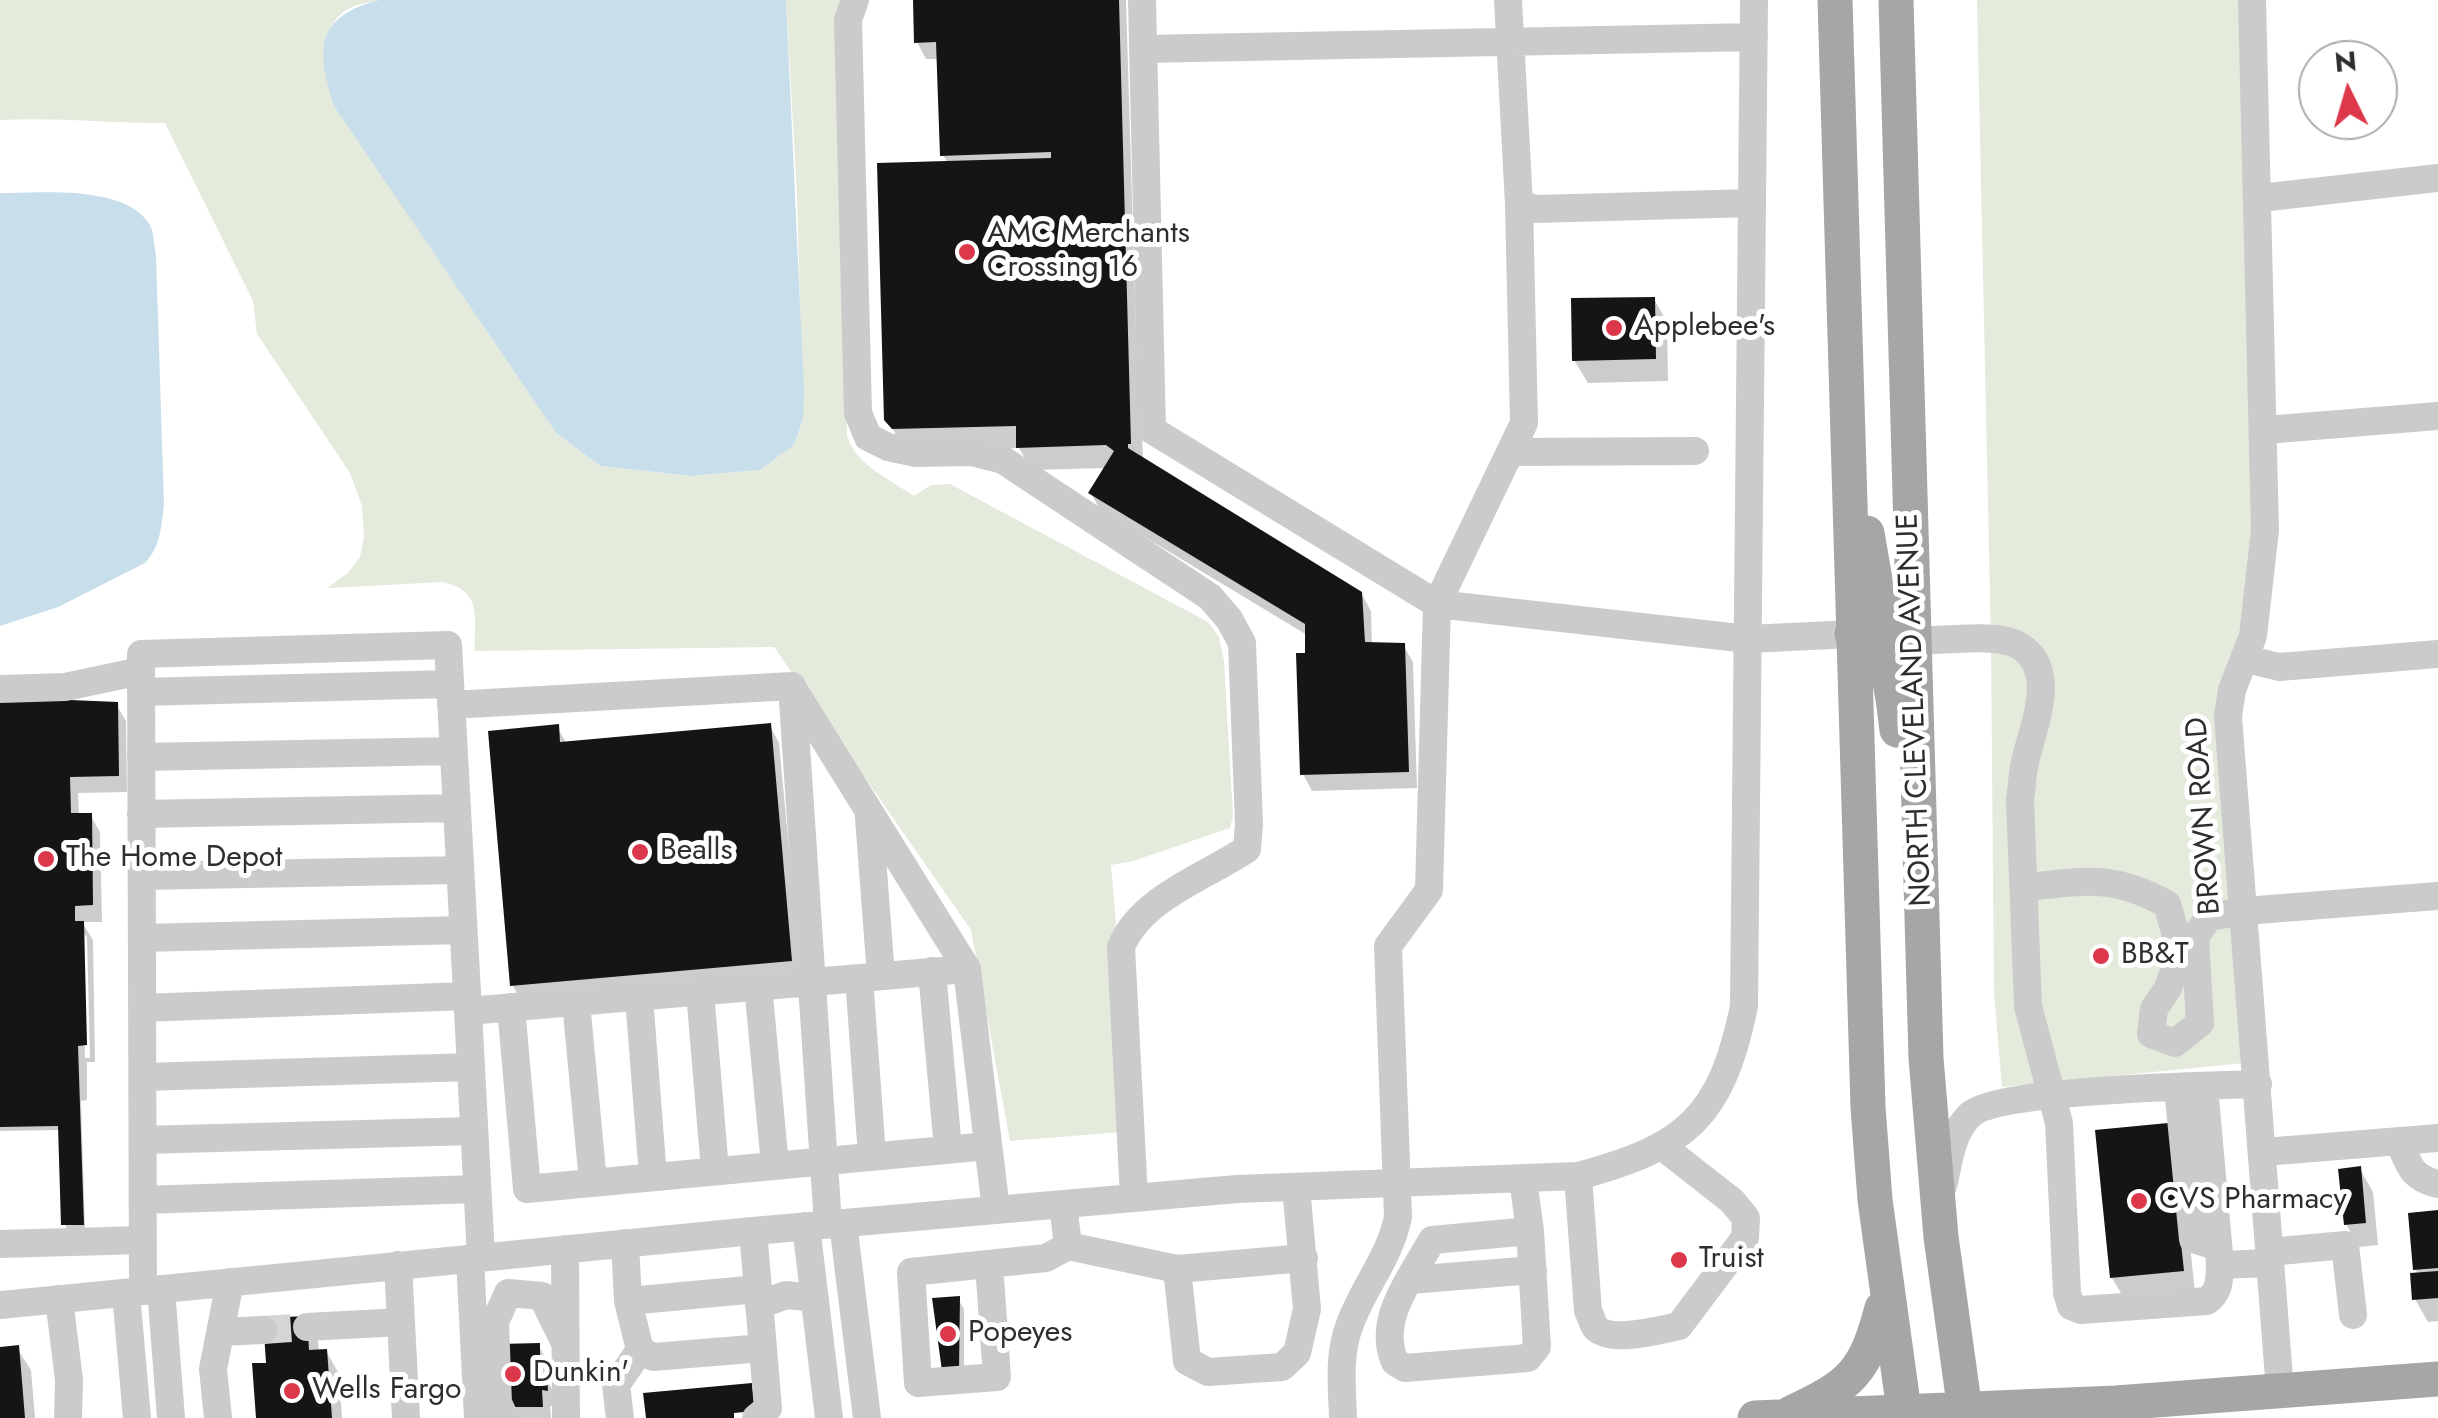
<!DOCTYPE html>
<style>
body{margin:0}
#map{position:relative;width:2438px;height:1418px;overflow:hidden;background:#fff;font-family:Jost,sans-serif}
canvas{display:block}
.north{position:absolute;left:2298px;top:40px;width:100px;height:100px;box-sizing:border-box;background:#fff;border:2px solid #ababab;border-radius:50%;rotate:355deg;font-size:28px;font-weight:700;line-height:40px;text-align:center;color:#2e2e2e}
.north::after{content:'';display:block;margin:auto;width:35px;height:45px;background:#dd374b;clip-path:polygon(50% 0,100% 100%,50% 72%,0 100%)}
</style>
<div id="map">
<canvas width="2438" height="1418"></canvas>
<div class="north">N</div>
</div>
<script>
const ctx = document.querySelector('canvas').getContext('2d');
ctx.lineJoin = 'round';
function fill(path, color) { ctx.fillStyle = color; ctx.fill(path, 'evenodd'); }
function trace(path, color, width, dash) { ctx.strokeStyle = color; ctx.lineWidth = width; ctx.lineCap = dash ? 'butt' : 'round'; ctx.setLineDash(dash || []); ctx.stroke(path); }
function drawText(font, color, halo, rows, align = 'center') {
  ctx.font = font + ' Jost,sans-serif'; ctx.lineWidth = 10; ctx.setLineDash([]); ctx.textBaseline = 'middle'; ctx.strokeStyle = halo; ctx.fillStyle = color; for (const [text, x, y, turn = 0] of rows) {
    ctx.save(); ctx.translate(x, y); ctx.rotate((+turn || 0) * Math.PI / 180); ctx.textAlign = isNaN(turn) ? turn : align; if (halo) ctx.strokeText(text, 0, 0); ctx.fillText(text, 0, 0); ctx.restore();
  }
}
fill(new Path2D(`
 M0 0H379C369 3 357 4 348 9 314 30 325 75 334 105L556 433 600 466 691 476 760 470 794 445 803 419 797 195 786 0H843L847 435C855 465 890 479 914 496L931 485 950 484 1208 622 1219 637 1224 661 1233 816 1230 828 1133 861 1111 865 1134 1131 1010 1141 971 930 774 647 475 651C474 617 483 591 443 582L327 588 348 573 360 557 364 537 362 506 350 473 257 334 253 301 165 123C109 123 55 117 0 120Z
 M1977 0H2259L2273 516 2238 716 2264 1061 2002 1087 1994 993 1991 642Z`), '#e4eadc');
fill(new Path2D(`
 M379 0H786L804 390 803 419 794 445 760 470 691 476 600 466 556 433 334 106C316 49 315 17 379 0Z
 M0 193C40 193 126 184 150 225 154 233 154 246 156 255L164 505C161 527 161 546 145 563L58 607 0 626Z`), '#c8deea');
fill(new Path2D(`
 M915 0H1126L1138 398 1141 404 1143 460 1361 593 1371 611 1372 645H1403L1413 662 1417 788 1312 791 1303 774 1307 635 1100 510 1091 493 1106 468 1032 470 1019 448 907 451 901 443 887 419 948 164 943 155 939 59H926L917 42Z
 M1654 299 1667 322 1668 381 1588 383 1574 360Z
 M116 704 126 721 127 792 78 793 79 815H90L100 832 102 922H82L93 940 95 1062H87V1100L81 1101 85 1228 66 1229 61 1130 0 1131V706ZM82 932 87 937 90 1058H85Z
 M770 726 779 743 801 977 522 1002 513 986 557 727 567 744Z
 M2180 1148 2195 1293 2125 1300 2112 1278Z
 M2360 1169 2373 1192 2378 1245 2359 1247 2346 1224Z
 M2438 1213V1321L2428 1322 2415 1299 2419 1275 2415 1269Z
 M958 1299 964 1309V1381H951Z
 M305 1318 318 1341 319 1352 326 1351 339 1374 342 1418H258L268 1365Z
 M538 1345 548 1362V1382L555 1394 556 1407 550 1406 551 1418H509Z
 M17 1348 31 1370 35 1418H0V1349Z`), '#0003');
fill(new Path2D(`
 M913 0H1119L1131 444H1128V448L1362 592 1365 642 1405 643 1409 772 1300 775 1296 653H1305V624L1088 493 1114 451 1106 445 1016 448V426L892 429 884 420 877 163 1051 158V152L940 156 936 42 914 43Z
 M1655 297 1656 359 1572 361 1571 298Z
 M70 700 118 702 119 776 70 777 71 813H92L93 905 75 906V921H84L87 1045 78 1046 84 1225H61L58 1126 0 1127V702Z
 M771 723 792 961 510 986 488 731 559 724 560 742Z
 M2168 1123 2184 1271 2110 1278 2095 1130Z
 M2361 1166 2366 1223 2344 1225 2338 1169Z
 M2438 1210V1268L2413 1270 2408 1213Z
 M2438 1271V1298L2412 1300 2410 1273Z
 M960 1296 959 1371H942L932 1298Z
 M307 1316 309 1350 327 1349 332 1418H256L252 1363H266L263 1318Z
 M540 1343V1373L547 1375 548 1391 542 1390 543 1407H500L499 1344Z
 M19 1345 25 1418H0V1347Z
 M752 1383 755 1411 734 1413V1418H646L643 1393Z`), '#151515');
trace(new Path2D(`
 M263 1330 307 1327`), '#d5d5d5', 28, [28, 14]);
trace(new Path2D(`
 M855 0 848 20 858 413 868 437 888 447 916 453 971 452 1003 460 1210 597 1229 619 1242 643 1249 824 1247 849C1205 877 1141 898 1121 947L1134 1197
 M1142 0 1152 430 1437 604 1429 890 1388 946 1398 1217C1390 1257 1364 1286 1350 1324 1338 1354 1342 1386 1343 1418
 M1508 0 1519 204 1524 423 1437 604 1748 639 1852 634
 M2252 0 2265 530 2253 636 2232 690 2228 716 2280 1391
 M1143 49 1754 37
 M2260 198 2438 178
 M1519 204 1536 209 1752 203
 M2265 430 2438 416
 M1510 452 1695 451
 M1914 641C1939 641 1993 633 2016 644 2063 668 2030 732 2024 767 2022 778 2022 788 2020 799L2028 1006 2059 1123 2067 1293 2071 1306 2081 1310 2207 1301C2220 1291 2219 1281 2220 1265L2204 1087
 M2246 659 2279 667 2438 654
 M792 686 828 1224
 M0 689 65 687 141 671
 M141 692 450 684
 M795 692 967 969
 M451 705 792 686
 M141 757 454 751
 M141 814 457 808
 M869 818 881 976
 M142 876 460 870
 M2024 887C2086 882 2110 873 2167 904L2175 932 2176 964 2168 988 2154 1009 2151 1034 2175 1043 2200 1023 2195 937 2209 917 2244 911 2438 896
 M142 938 463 930
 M932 971 948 1149
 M859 978 872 1156
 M758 986 775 1165
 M700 992 715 1170
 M639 997 653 1177
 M576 1002 593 1182
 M511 1007 527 1189 988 1146
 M142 1008 467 996
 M468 1011 481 1257
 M143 1077 471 1067
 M2178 1088 2193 1239 2218 1247
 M143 1140 474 1131
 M2399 1141C2409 1165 2411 1178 2438 1184
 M2264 1152 2438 1138
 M1578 1176 1588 1311C1591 1316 1592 1322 1595 1327 1610 1344 1659 1330 1679 1326L1745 1238 1746 1218 1732 1201 1663 1147
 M1523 1179 1530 1231 1432 1240C1412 1277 1376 1319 1395 1362L1405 1368 1528 1358 1537 1347 1530 1231
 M1943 1186C1949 1162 1951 1133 1970 1115 1998 1089 2208 1086 2258 1084
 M143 1200 477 1189
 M843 1223 867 1418
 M806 1226 829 1418
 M753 1231 768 1408 756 1418
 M0 1244 143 1240
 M1068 1246 1177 1269 1304 1258
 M565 1249 566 1418
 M2269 1252 2345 1245 2353 1315
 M470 1258 478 1418
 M989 1264 997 1377 918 1383 911 1272 1046 1258 1068 1246 1063 1204
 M398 1265 406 1418
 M2220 1265 2270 1263
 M1177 1269 1187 1361 1208 1372 1282 1367 1297 1353 1307 1309 1296 1187
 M1410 1280 1533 1270
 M161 1289 171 1418
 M143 1291 141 654 448 645 468 1011 967 969 996 1210
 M126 1293 137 1418
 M59 1299 69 1380 68 1418
 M628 1301 758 1289
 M0 1305 753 1231 1237 1189 1578 1176C1686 1147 1721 1118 1744 1006L1754 0
 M759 1305 786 1295 815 1298
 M307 1327 401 1322
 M221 1332 263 1330
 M640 1350 653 1357 763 1348
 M218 1418 213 1369 230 1282
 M505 1418 498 1403 495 1322 508 1293 542 1296 565 1343
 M620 1418 616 1385 640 1350 628 1301 625 1243`), '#cbcbcb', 28);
trace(new Path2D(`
 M1835 0 1868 1107 1875 1200 1905 1418
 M1896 0 1926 1058 1941 1237 1966 1418
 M1867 533 1880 609 1895 631 1914 641
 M1852 634C1892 647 1892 694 1897 730
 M1791 1413C1851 1385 1865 1373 1882 1308
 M1755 1418 2116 1403 2438 1379`), '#a6a6a6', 35);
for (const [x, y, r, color] of [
 [967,252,10,"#dd374b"],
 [1614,328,10,"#dd374b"],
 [640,852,10,"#dd374b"],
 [46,859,10,"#dd374b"],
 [2101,956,10,"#dd374b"],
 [2139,1201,10,"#dd374b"],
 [1679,1260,10,"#dd374b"],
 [948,1334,10,"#dd374b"],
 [513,1374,10,"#dd374b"],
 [292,1391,10,"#dd374b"]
]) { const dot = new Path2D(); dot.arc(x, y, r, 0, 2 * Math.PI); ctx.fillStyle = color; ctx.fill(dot); trace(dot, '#fff', 4); }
drawText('30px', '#2e2e2e', '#fff', [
 ["AMC Merchants",987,235],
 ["Crossing 16",987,269],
 ["Applebee's",1634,328],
 ["Bealls",660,852],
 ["The Home Depot",66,859],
 ["BB&T",2121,956],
 ["CVS Pharmacy",2159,1201],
 ["Truist",1699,1260],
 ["Popeyes",968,1334],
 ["Dunkin'",533,1374],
 ["Wells Fargo",312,1391]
], 'left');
drawText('30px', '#2e2e2e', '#fff', [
 ["NORTH CLEVELAND AVENUE",1916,710,-92],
 ["BROWN ROAD",2205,816,-94]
]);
</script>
